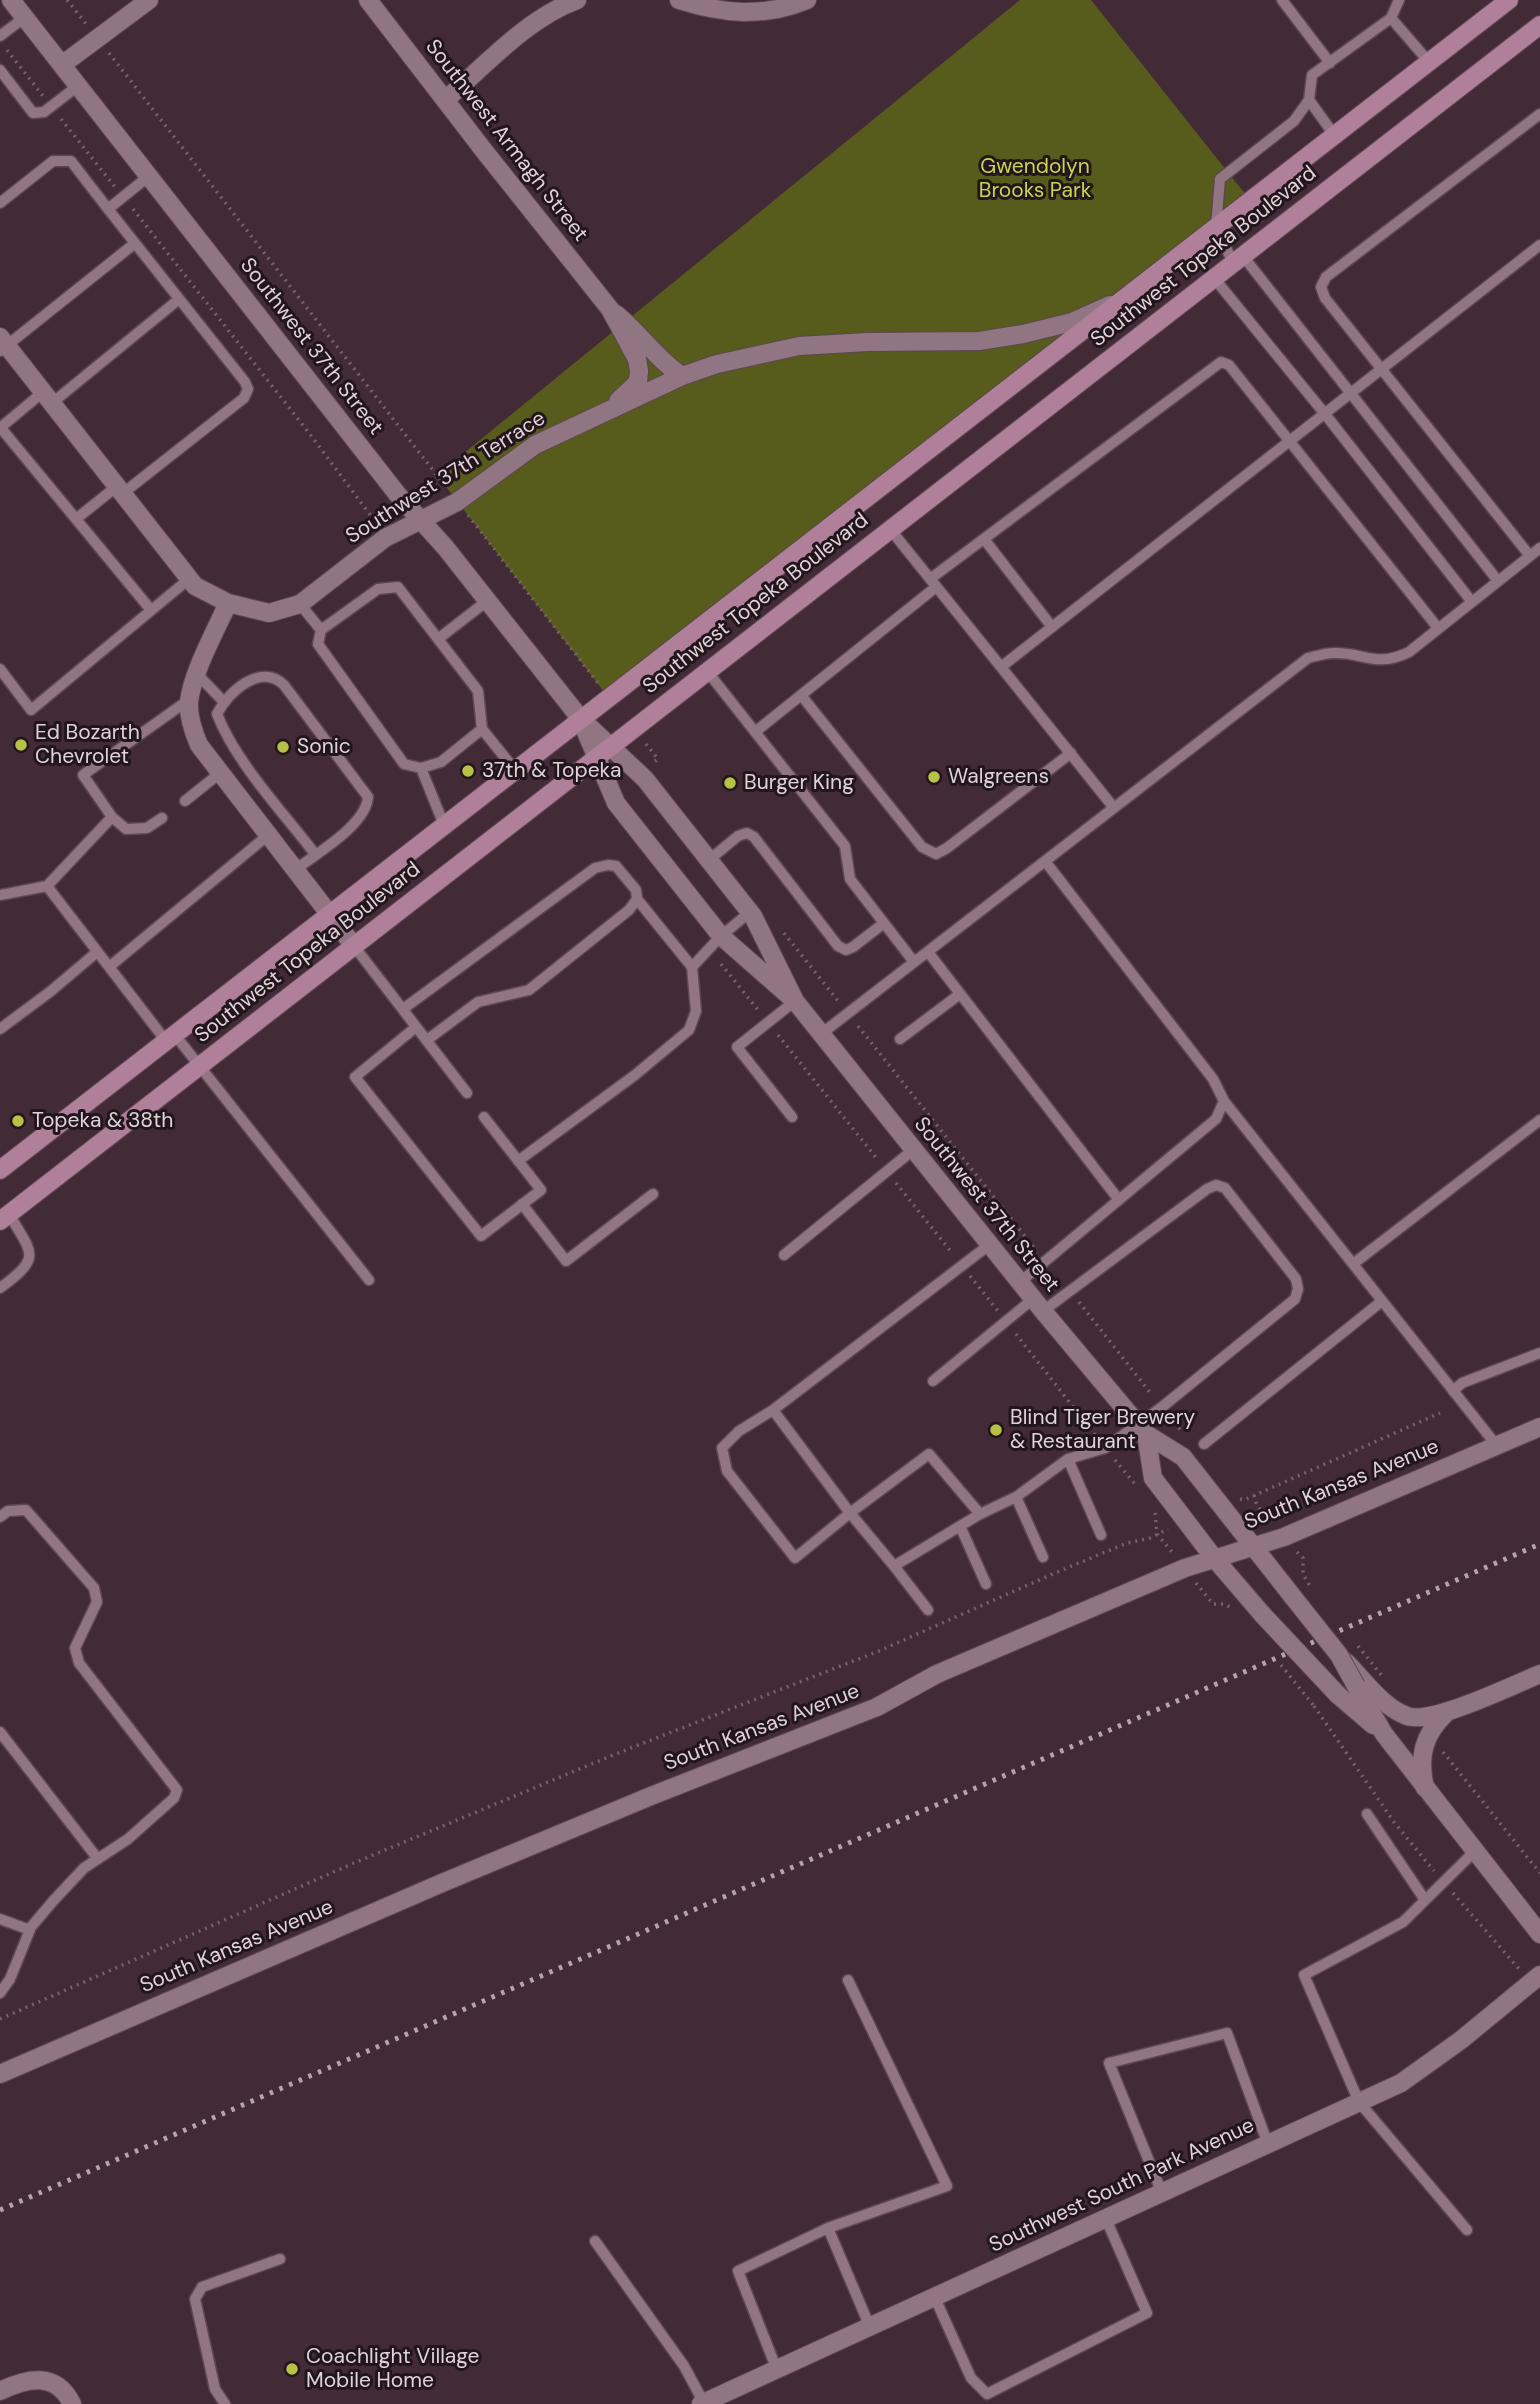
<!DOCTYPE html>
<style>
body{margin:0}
canvas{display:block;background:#422a36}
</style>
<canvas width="1540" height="2404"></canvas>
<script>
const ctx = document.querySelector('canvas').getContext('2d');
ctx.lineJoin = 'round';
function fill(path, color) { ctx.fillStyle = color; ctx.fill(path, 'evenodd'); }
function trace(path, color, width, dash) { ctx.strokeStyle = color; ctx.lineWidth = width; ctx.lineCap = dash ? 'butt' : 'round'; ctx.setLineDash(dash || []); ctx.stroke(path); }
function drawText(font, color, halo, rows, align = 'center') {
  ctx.font = font + ' "DM Sans",sans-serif'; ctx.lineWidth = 6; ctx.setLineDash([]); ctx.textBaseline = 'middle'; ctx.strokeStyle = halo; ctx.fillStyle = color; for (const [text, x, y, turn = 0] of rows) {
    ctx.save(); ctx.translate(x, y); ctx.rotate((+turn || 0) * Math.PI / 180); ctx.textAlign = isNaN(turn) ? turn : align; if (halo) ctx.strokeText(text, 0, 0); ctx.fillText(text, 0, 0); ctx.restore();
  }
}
fill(new Path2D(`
 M1020 0H1091L1250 200 608 697 437 475Z`), '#575b1b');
const lane = new Path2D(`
 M1282 0 1330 63
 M1399 0 1391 18 1429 62
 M0 36 25 17
 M0 70 33 113 44 112 79 85
 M1335 136 1309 100 1312 75 1391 18
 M0 203 53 161H71L108 209
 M1243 256 1498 581
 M1233 263 1216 226 1220 179 1294 121 1309 100
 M1214 278 1325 414 1472 602
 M0 351 134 244
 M52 403 178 300
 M0 427 151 610
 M0 428 43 392
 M122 494 244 398 248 389 245 382 108 209 149 176
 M76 519 116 487
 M890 529 1001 667 1540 245
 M984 539 1052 627
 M1530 556 1325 298 1321 287 1326 277 1540 114
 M930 579 1221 362 1229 365 1438 628
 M300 604 321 630
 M438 639 487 601
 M1001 667 1114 808
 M0 669 31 710 189 579
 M707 671 845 846 850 879 914 962
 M197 674 223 701
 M801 695 922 847 936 854 947 848 1071 753
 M482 729 441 762 421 768 404 764 318 644 321 630 378 589 398 587 478 691 482 729 515 770
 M755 732 936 587
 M421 768 444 825
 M185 801 220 773
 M112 817 126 829 147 828 162 818
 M709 860 738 836 747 833 754 837 838 946 846 950 853 947 884 923
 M295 870C317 853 366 825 368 797L284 685C261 662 228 692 217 714 236 763 283 812 315 854
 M47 886 112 817 83 775 190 699
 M0 895 47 886 166 1041
 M354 946 467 1093
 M928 952 1119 1200
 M109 967 267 836
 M692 967 721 936 750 912
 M403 1009 595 868 608 865 616 866 636 890 637 899 629 910 529 990 478 1002 427 1040
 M416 1027 355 1077 481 1236 541 1190 484 1117
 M0 1029 51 991 97 952
 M821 1034 1308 658C1317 656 1325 653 1335 653 1366 653 1376 668 1409 652L1540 548
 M175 1035 369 1280
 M900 1039 960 994
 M1224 1101 1497 1446
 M792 1117 737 1047 795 1001
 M518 1161 635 1075 689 1030 696 1011 692 967 637 899
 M522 1204 566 1261 653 1194
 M784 1255 913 1150
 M1353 1264 1540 1120
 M1019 1283 1216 1119 1224 1101 1213 1079 1045 861
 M0 1288C42 1257 33 1255 9 1214
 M933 1381 1033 1299
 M1453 1391 1462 1383 1540 1353
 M773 1410 739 1431 722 1448 727 1471 795 1558 850 1513 773 1410 989 1245
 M1204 1444 1382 1301
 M1068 1459 1101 1535
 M1016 1497 1043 1557
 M980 1514 929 1454 850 1513 894 1566 980 1514 1016 1497 1068 1459 1105 1448 1162 1407 1295 1299 1298 1289 1296 1279 1225 1188 1216 1185 1207 1189 1043 1311
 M0 1517 8 1511 26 1510 94 1588 97 1602 75 1648 79 1663 177 1790 174 1798 128 1839 84 1868 54 1900 31 1927 10 1979 0 1993
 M960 1526 986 1584
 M894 1566 928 1610
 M0 1732 98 1859
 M1367 1814 1425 1900
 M0 1919 30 1930
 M1162 2193 1109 2063 1227 2033 1268 2144
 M828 2228 947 2186 848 1980
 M1467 2230 1359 2102 1304 1975 1403 1922 1475 1851
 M595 2241 684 2366 704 2403
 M935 2298 971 2378 987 2394 1147 2313 1106 2219
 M777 2370 738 2271 828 2228 870 2327
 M225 2404 215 2389 195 2299 202 2287 280 2259`);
const street = new Path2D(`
 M368 0 485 152 610 309 637 359 639 371 638 382 618 401
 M679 0C723 14 764 18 807 0
 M63 64 149 0
 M445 100C486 65 526 19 577 0
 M616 314C640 333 656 359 682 376
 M0 337 195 586 228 603 269 613 300 604 385 538 457 502 535 445 682 376 717 364 799 346 868 342 979 341 1023 334 1072 322 1110 305
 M228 603C216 630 192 673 189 702 188 717 193 731 199 745L354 946
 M1346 1662C1364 1680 1382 1707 1407 1716 1432 1725 1513 1685 1540 1674
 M1425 1788C1418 1757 1423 1735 1446 1713
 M0 2391C27 2378 56 2371 72 2404
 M701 2404 1401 2083 1461 2040 1540 1975`);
const secondary = new Path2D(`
 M11 0 398 495 445 547 580 718 645 779 753 916 795 1001
 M583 725 616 803 721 936 795 1001 1043 1311 1146 1434 1183 1457 1293 1597
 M1146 1434 1153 1478 1214 1558 1262 1614
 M1356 1686 1384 1734 1540 1934
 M1338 1695 1373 1725
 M0 2074 442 1883 651 1796 877 1707 937 1674 1185 1568 1284 1537 1540 1427`);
const primary = new Path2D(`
 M0 1170 1509 0
 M0 1221 1540 25`);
trace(lane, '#5c4752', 13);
trace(street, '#5c4752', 20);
trace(secondary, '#5c4752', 20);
trace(primary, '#5c4752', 20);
trace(new Path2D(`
 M67 0 87 25
 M7 50 43 96
 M109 53 446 487
 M61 119 115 187
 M133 209 309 433 377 524
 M468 515 598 683
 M646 744 658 759 654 762
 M784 933 838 1001
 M721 964 758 1010
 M858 1026 1036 1250
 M778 1035 878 1160
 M896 1183 952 1253
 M970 1276 998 1311
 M1079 1302 1152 1395
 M1016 1334 1095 1435
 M1170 1417 1183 1433
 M1115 1460 1135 1484
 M1254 1495 1257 1506 1271 1522
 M1240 1499 1244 1500 1440 1413
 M1155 1513 1157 1534 1172 1552
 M1297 1552 1303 1558V1574L1310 1586
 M1196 1583 1213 1604H1224L1230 1607
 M1314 1706 1394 1822 1434 1871
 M1443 1752 1540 1873
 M1453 1893 1519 1969
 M0 2019 354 1863 618 1753 879 1651 1055 1573 1127 1543 1150 1538 1168 1529`), '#77616c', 3.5, [2, 5]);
trace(lane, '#917583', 10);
trace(street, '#917583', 18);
trace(secondary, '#917583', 18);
trace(primary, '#b07f99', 18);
trace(new Path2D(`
 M0 2210 1540 1544`), '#b6a4ad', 5, [3.5, 7]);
const secondaryBridge = new Path2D(`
 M1293 1597 1339 1655 1356 1686
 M1262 1614 1338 1695`);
trace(secondaryBridge, '#5c4752', 20, []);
trace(new Path2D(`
 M1358 1646 1383 1677
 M1281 1665 1314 1706`), '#77616c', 3.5, [2, 5]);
trace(secondaryBridge, '#917583', 18);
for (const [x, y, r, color] of [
 [21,745,7,"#b9c046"],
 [283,747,7,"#b9c046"],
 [468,771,7,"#b9c046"],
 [934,777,7,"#b9c046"],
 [730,783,7,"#b9c046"],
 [18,1121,7,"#b9c046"],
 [996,1430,7,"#b9c046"],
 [292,2369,7,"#b9c046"]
]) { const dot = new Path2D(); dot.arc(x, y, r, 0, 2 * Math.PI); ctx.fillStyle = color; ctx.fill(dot); trace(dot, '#21161c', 2.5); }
drawText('21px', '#e1d1d9', '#21161c', [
 ["Southwest Armagh Street",506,141,52],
 ["Southwest Topeka Boulevard",1204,257,-38],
 ["Southwest 37th Street",311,347,52],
 ["Southwest 37th Terrace",446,478,-32],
 ["Southwest Topeka Boulevard",756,604,-38],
 ["Southwest Topeka Boulevard",308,953,-38],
 ["Southwest 37th Street",986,1205,51],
 ["South Kansas Avenue",1342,1485,-22],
 ["South Kansas Avenue",762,1728,-21],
 ["South Kansas Avenue",237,1947,-23],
 ["Southwest South Park Avenue",1122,2186,-25]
]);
drawText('21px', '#cbd34f', '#21161c', [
 ["Gwendolyn",1035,167],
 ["Brooks Park",1035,191]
]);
drawText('21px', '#e1d1d9', '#21161c', [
 ["Ed Bozarth",35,733],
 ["Chevrolet",35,757],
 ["Sonic",297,747],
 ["37th & Topeka",482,771],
 ["Walgreens",948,777],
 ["Burger King",744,783],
 ["Topeka & 38th",32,1121],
 ["Blind Tiger Brewery",1010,1418],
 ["& Restaurant",1010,1442],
 ["Coachlight Village",306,2357],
 ["Mobile Home",306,2381]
], 'left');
</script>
